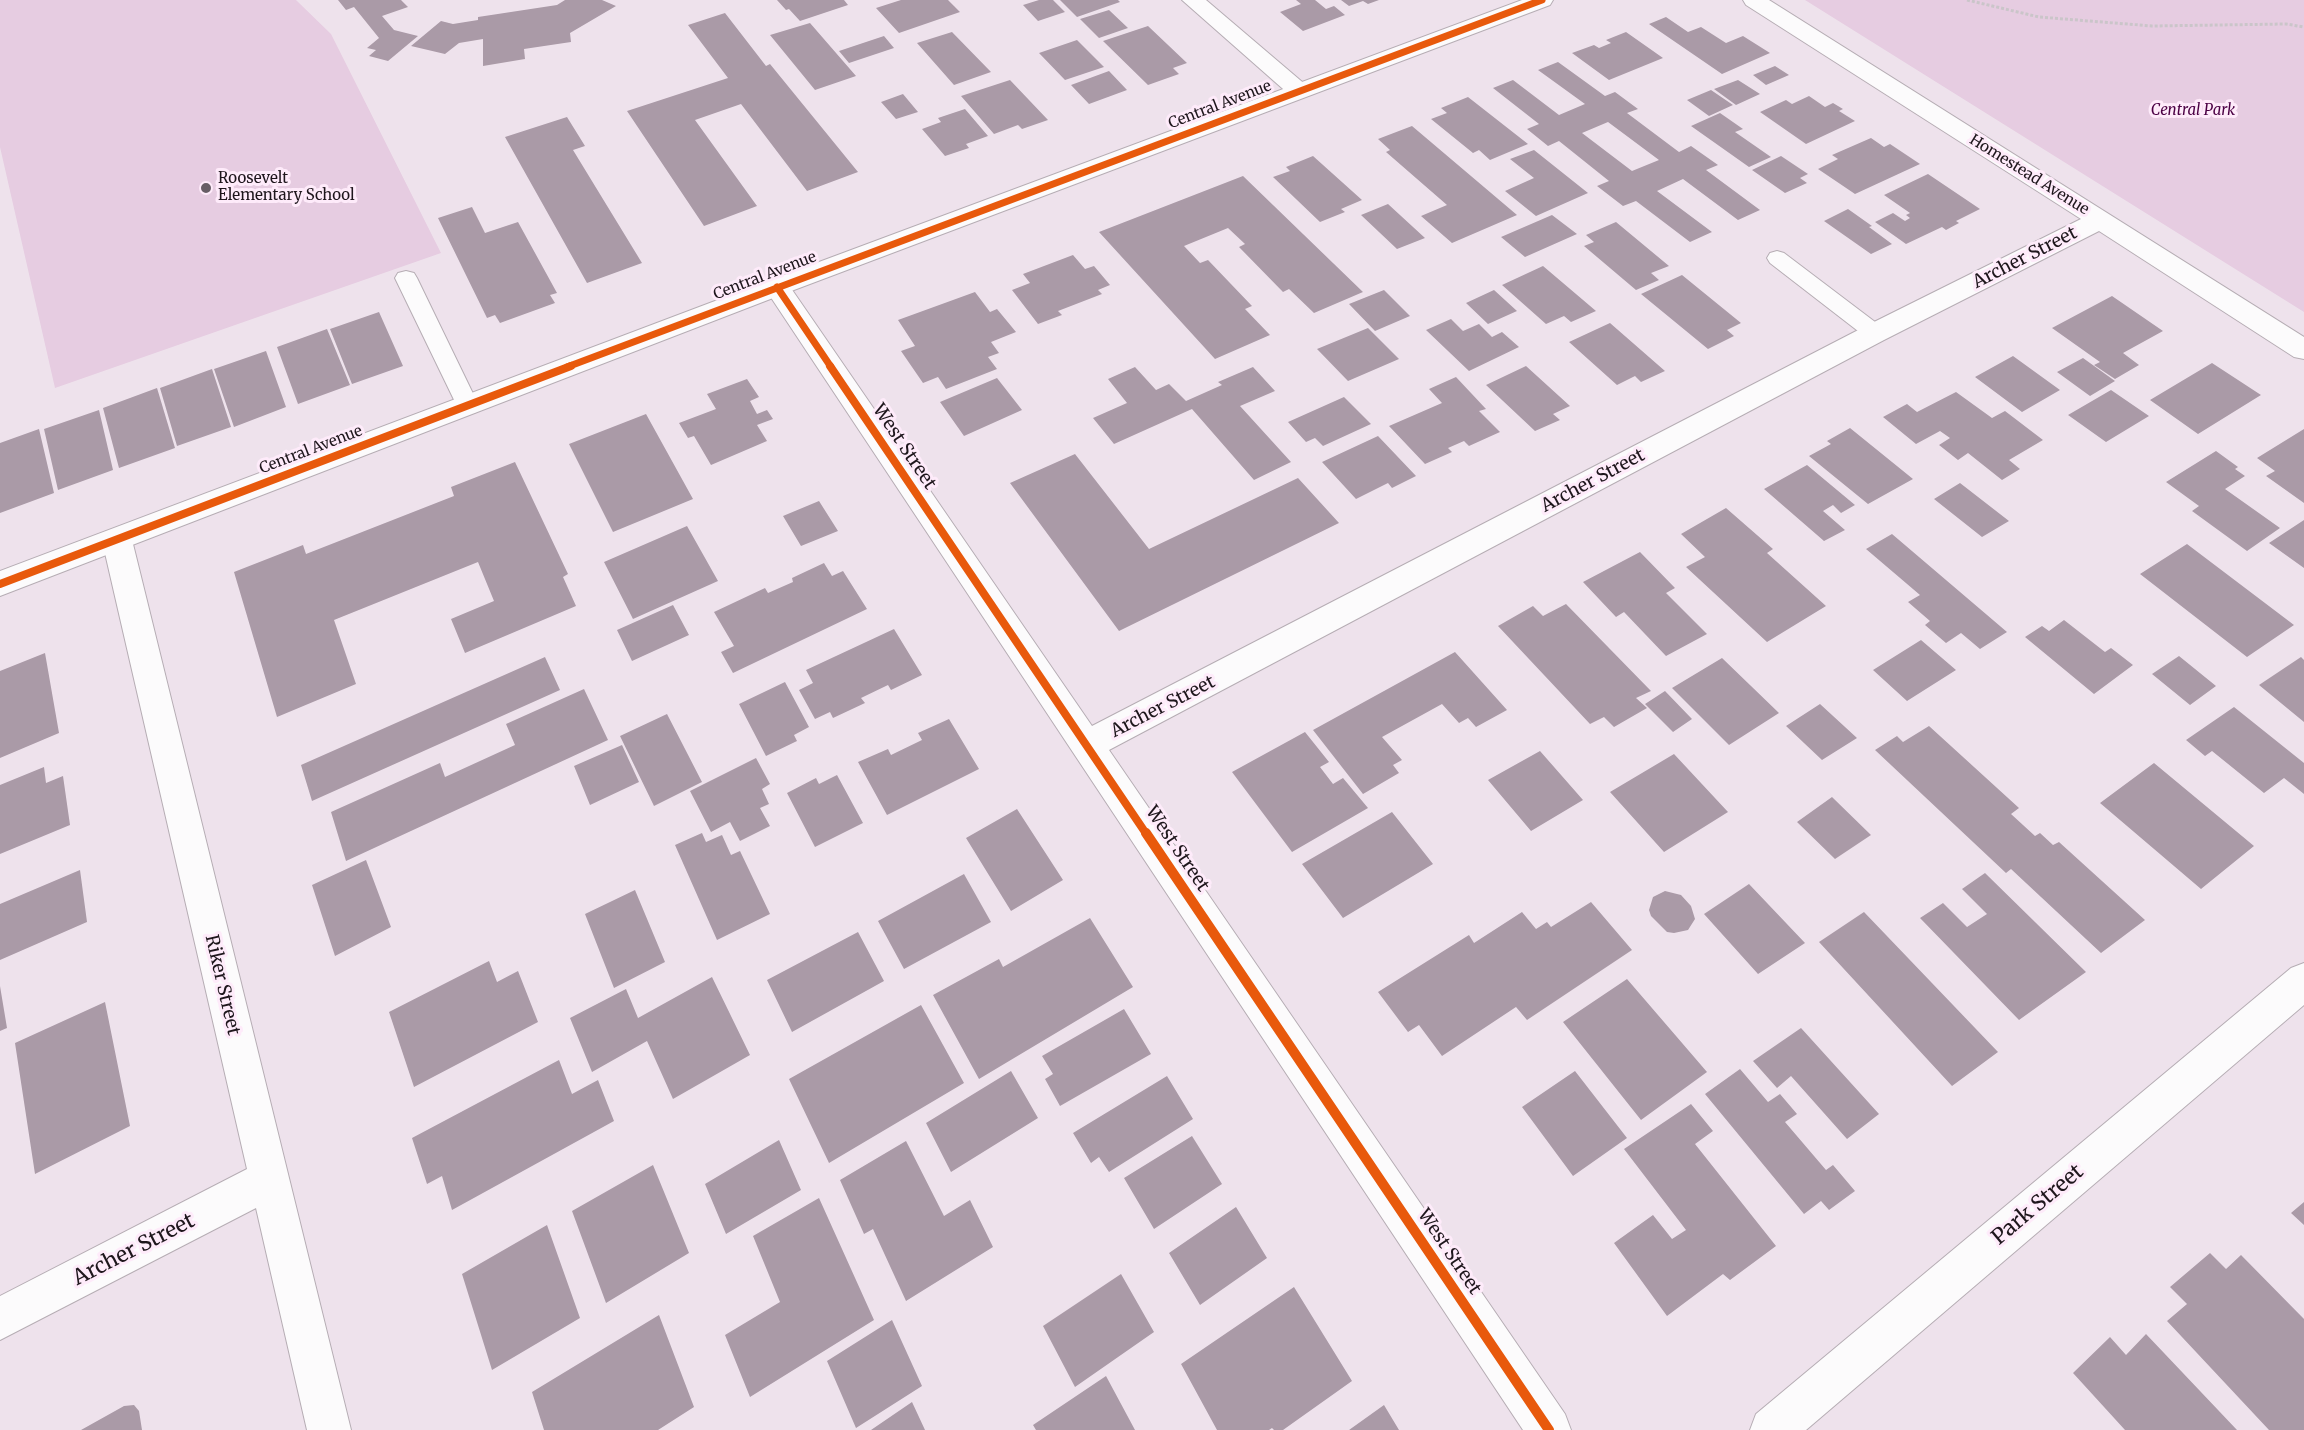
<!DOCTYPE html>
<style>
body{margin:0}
canvas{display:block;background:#eee2ec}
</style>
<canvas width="2304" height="1430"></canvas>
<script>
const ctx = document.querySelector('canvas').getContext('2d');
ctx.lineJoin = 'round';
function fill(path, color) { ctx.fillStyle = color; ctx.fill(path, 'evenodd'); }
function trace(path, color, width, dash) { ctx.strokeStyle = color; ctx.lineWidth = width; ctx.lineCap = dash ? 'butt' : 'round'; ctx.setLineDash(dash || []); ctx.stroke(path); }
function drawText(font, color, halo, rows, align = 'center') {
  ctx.font = font + ' Merriweather,serif'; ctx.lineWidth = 6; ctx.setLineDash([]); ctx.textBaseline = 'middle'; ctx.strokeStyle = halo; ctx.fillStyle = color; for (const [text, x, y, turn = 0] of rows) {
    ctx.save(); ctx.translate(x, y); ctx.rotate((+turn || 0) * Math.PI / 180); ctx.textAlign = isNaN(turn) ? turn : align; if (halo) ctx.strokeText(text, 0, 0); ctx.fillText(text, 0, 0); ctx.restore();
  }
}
fill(new Path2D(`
 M0 0H296L331 34 441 253 55 388 0 147Z
 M1805 0H2304V312Z`), '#e6cce1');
fill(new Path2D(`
 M338 0H401L408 7 382 16 394 30 418 36 388 61 369 56 376 50 367 48 379 38 354 7 346 10Z
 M565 0H602L616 6 570 33 571 42 524 49 525 59 483 66V39L459 43 445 54 411 46 441 21 453 24 478 20V17L557 5Z
 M777 0H844L848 5 800 21 789 9 786 10Z
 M901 0H948L960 12 899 33 876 8Z
 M1039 0H1053L1065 12 1038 21 1023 5Z
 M1060 0H1118L1120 2 1077 17Z
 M1296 0H1315L1326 9 1334 6 1345 15 1303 31 1280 12 1301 4Z
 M1341 0H1379L1368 4 1363 1 1349 6Z
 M1109 10 1128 28 1099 38 1080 19Z
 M725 13 766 66 770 64 858 172 807 191 741 104 695 120 757 206 704 226 627 111 728 78 688 25Z
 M1666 17 1688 32 1701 27 1726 43 1743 36 1770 53 1722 74 1649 24Z
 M810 23 856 76 815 90 770 35Z
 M1148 26 1187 63 1173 68 1179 74 1148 85 1103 41Z
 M952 32 991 72 954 85 917 43Z
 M1626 32 1663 58 1609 80 1572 53 1594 45 1599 48 1611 43 1606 40Z
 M884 36 894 48 849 63 839 51Z
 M1077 40 1104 67 1065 80 1039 53Z
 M1558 62 1605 96 1615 92 1638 109 1627 113 1679 152 1691 146 1718 165 1706 170 1760 210 1738 220 1683 179 1657 191 1712 232 1690 242 1636 201 1623 206 1597 186 1609 181 1559 141 1548 146 1527 129 1539 124 1493 88 1513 80 1559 115 1585 104 1538 70ZM1608 122 1659 160 1632 171 1582 133Z
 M1775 66 1789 75 1766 85 1753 75Z
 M1109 71 1127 90 1089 104 1071 85Z
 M1010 80 1048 120 1022 129 1018 125 994 134 961 96Z
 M1738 80 1760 94 1736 105 1714 89Z
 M1711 90 1733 105 1709 116 1687 100Z
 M903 94 918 112 896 119 881 102Z
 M1809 96 1825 107 1833 103 1843 109 1839 111 1855 121 1806 144 1760 112 1786 100 1792 104Z
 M1468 97 1528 144 1490 160 1479 150 1473 153 1431 119 1447 113 1441 108Z
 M965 109 988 136 966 144 969 148 945 156 922 129 941 122 938 118Z
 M1720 113 1743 129 1735 132 1771 157 1749 167 1691 126Z
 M567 117 585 146 573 150 642 263 587 283 505 137Z
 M1412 126 1517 215 1452 243 1421 216 1447 205 1386 152 1390 150 1378 139Z
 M1871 138 1884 147 1890 144 1920 164 1855 194 1818 169 1838 159 1832 155Z
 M1534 150 1588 193 1536 216 1505 191 1534 178 1510 159Z
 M1313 156 1362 200 1341 209 1345 212 1320 222 1273 177 1290 171 1286 167Z
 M1781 156 1808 174 1800 178 1807 183 1785 193 1752 170Z
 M1928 174 1980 209 1956 221 1959 223 1946 230 1942 227 1906 244 1875 222 1893 213 1905 221 1910 218 1906 215 1910 213 1884 195Z
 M1243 176 1363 292 1314 313 1289 289 1283 292 1239 247 1245 244 1228 228 1184 246 1200 263 1208 260 1252 306 1245 309 1270 335 1215 359 1099 232Z
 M1388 204 1425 238 1397 249 1361 215Z
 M472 207 485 233 518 222 557 293 550 295 555 303 500 323 495 315 487 318 438 218Z
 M1848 209 1872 226 1869 227 1892 244 1871 254 1824 221Z
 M1552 215 1577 234 1525 257 1501 237Z
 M1616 222 1669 266 1651 273 1659 280 1636 290 1584 246 1594 242 1586 235Z
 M1073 255 1085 269 1094 266 1110 285 1098 290 1102 294 1058 311 1062 315 1038 324 1012 290 1030 283 1023 274Z
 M1543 266 1596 311 1571 322 1564 316 1546 324 1502 285Z
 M1682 275 1741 323 1727 330 1734 336 1708 349 1641 294Z
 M1384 290 1410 316 1375 331 1349 304Z
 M1494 290 1517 311 1488 324 1466 303Z
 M975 292 990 312 997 309 1016 332 991 342 999 353 988 357 997 369 946 389 938 377 923 383 901 351 915 346 898 320Z
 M2112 296 2163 331 2123 353 2139 365 2115 379 2094 365 2100 362 2052 328Z
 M379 312 403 366 352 384 330 329Z
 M1451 319 1463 331 1479 324 1492 337 1502 332 1519 347 1469 371 1426 330Z
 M1610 323 1665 371 1641 382 1635 376 1617 385 1569 342Z
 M1368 328 1399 359 1348 381 1317 349Z
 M327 329 350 385 298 404 277 347Z
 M266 351 286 407 234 427 214 369Z
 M2013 356 2060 390 2022 412 1975 377Z
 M2083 358 2115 381 2090 396 2057 372Z
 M2212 363 2261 395 2198 434 2150 400Z
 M1526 366 1570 406 1553 414 1560 420 1535 431 1486 385Z
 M1135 367 1156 390 1169 384 1186 401 1222 385 1218 382 1253 367 1275 391 1240 406 1291 462 1254 480 1192 409 1114 444 1093 418 1127 403 1108 379Z
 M212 369 231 427 177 446 160 388Z
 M1456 377 1486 409 1479 411 1500 432 1469 446 1464 441 1448 448 1452 452 1425 464 1389 426 1442 403 1429 389Z
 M997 378 1022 410 964 436 940 402Z
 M747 379 759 397 750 401 757 414 767 410 773 419 757 425 767 441 711 465 694 436 688 438 679 423 716 409 707 394Z
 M157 388 175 448 119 468 103 408Z
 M2111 390 2149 416 2106 442 2068 415Z
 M1956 392 1992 418 2005 411 2043 440 2009 460 2020 469 2002 480 1968 453 1958 460 1939 445 1950 438 1940 431 1916 444 1883 417 1907 404 1917 412Z
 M1344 397 1371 424 1323 446 1315 438 1306 442 1288 422Z
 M99 410 113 470 58 490 44 429Z
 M646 414 693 499 613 532 569 444Z
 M1850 428 1913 479 1868 504 1809 456 1831 444 1827 441Z
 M39 429 54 493 0 513V443Z
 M2304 429V503L2266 476 2275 471 2257 458Z
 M1378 436 1416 476 1392 488 1388 483 1356 499 1322 462Z
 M2216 451 2238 467 2235 469 2245 476 2225 489 2280 528 2247 551 2192 511 2199 506 2166 482Z
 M1075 454 1149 549 1298 478 1339 523 1119 631 1010 483Z
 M515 462 568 574 563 577 576 606 465 653 451 619 494 601 478 562 334 620 356 684 277 717 234 572 303 545 306 554 454 496 451 487Z
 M1807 465 1855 505 1841 513 1833 505 1823 511 1845 530 1824 541 1764 489Z
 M1960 483 2009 521 1982 537 1934 499Z
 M819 501 838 531 801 546 783 516Z
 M1726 508 1773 549 1767 553 1826 606 1767 642 1686 567 1705 557 1681 534Z
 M2304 520V568L2269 543Z
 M687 526 718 581 633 619 604 562Z
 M1892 534 2007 632 1980 649 1961 633 1946 643 1925 625 1930 621 1908 602 1920 595 1866 549Z
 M2187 544 2294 625 2247 657 2140 574Z
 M1640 552 1675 588 1666 593 1707 634 1666 656 1624 612 1616 617 1583 582Z
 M824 563 832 576 843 571 867 609 733 673 721 652 734 646 714 612 765 588 768 593 793 582 792 578Z
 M1566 604 1651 691 1636 698 1647 708 1614 727 1604 717 1590 724 1498 626 1533 606 1543 616Z
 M673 605 689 635 632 661 617 630Z
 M2064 620 2105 652 2111 648 2133 665 2094 694 2025 637 2042 626 2049 631Z
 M894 629 922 675 891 690 888 685 861 698 865 703 833 718 830 712 815 719 799 690 813 683 806 670Z
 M1921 640 1956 670 1907 701 1873 670Z
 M1455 652 1507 710 1476 727 1468 718 1459 723 1442 704 1382 737 1402 760 1393 765 1399 773 1363 794 1313 730Z
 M45 653 59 733 0 758V671Z
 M2179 656 2216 686 2190 705 2152 674Z
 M545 657 560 690 312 801 301 765Z
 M2301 657 2304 660V722L2259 685Z
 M1722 658 1779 713 1729 745 1672 688Z
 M785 682 809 727 794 735 797 741 766 756 739 704Z
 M584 689 608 740 346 861 331 812 440 763 445 777 515 745 506 724Z
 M1665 691 1692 719 1673 732 1645 704Z
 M1820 704 1857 738 1822 760 1786 726Z
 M2234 707 2304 763V794L2284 778 2264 793 2212 751 2205 756 2186 740Z
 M667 714 702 782 654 806 620 736Z
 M949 719 979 769 887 815 858 762 888 749 891 755 922 740 918 733Z
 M1929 726 2019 808 2011 814 2035 836 2040 833 2053 845 2059 842 2145 920 2101 953 2011 869 2006 873 1875 750 1897 736 1903 742Z
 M1305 732 1329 762 1320 767 1333 784 1343 778 1368 808 1292 852 1232 772Z
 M622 745 639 782 590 805 574 766Z
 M1540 751 1583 800 1531 831 1488 780Z
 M1674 754 1728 812 1664 852 1610 792Z
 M756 758 770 784 762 789 769 804 760 808 770 826 740 841 730 822 711 832 690 791Z
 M2154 763 2254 846 2201 889 2100 803Z
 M44 767 46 783 63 776 70 825 0 854V785Z
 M837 775 863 823 815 847 787 793 816 778 819 784Z
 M1832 797 1871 835 1835 859 1797 822Z
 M1017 809 1063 880 1011 911 966 838Z
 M1392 812 1433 864 1343 918 1302 864Z
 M702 833 706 842 722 835 731 855 740 851 770 914 717 940 675 845Z
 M366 860 391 927 335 956 312 885Z
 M80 870 87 922 0 960V904Z
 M1985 873 2086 972 2019 1020 1920 918 1943 903 1967 927 1987 914 1962 889Z
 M964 874 991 922 904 969 878 921Z
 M1749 884 1805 943 1758 974 1704 914Z
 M635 890 665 962 614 988 585 914Z
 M1665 891 1681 895 1691 906 1695 919 1688 930 1674 933 1667 932 1651 916 1649 910 1653 897Z
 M1591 902 1632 950 1527 1020 1516 1007 1442 1056 1419 1025 1408 1032 1378 992 1469 935 1474 943 1522 912 1536 929 1547 922 1551 927Z
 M1864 912 1998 1052 1952 1086 1819 942Z
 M1090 918 1133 987 979 1079 933 995 999 959 1003 967Z
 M858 932 884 981 792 1032 767 980Z
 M489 961 497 982 518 971 538 1022 414 1087 389 1012Z
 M712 977 750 1055 673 1099 647 1041 592 1072 570 1018 626 989 638 1018Z
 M1627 979 1707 1072 1641 1120 1563 1022Z
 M0 986 7 1028 0 1031Z
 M105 1002 130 1126 35 1174 15 1043Z
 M921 1005 964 1083 829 1163 789 1079Z
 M1124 1009 1151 1054 1060 1106 1045 1079 1053 1074 1042 1056Z
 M1801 1028 1879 1114 1847 1139 1791 1076 1777 1088 1753 1061Z
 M559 1060 572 1094 598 1080 614 1121 452 1210 442 1176 427 1184 412 1138Z
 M1740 1069 1768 1102 1780 1094 1797 1114 1785 1122 1826 1170 1833 1165 1855 1191 1829 1210 1821 1201 1804 1214 1705 1094Z
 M1011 1071 1038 1118 951 1172 926 1123Z
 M1575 1071 1627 1138 1573 1176 1522 1107Z
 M1167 1076 1193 1119 1109 1172 1099 1157 1091 1163 1073 1133Z
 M1691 1104 1713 1131 1695 1144 1776 1246 1730 1280 1723 1274 1667 1316 1614 1243 1653 1215 1672 1239 1686 1230 1624 1149Z
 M1192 1136 1222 1184 1154 1229 1124 1178Z
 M779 1140 801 1190 726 1234 705 1184Z
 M906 1141 944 1216 970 1200 993 1247 906 1301 873 1229 864 1234 840 1180Z
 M653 1165 689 1253 606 1303 572 1211Z
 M819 1198 874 1320 750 1397 725 1335 780 1302 753 1236Z
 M2304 1202V1225L2291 1213Z
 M1236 1207 1267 1258 1200 1305 1169 1253Z
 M547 1225 580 1318 492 1370 462 1274Z
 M2210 1253 2226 1269 2241 1255 2304 1319V1430H2269L2167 1321 2187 1304 2170 1287Z
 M1121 1274 1154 1332 1075 1387 1043 1326Z
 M1294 1287 1352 1381 1283 1430H1274L1272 1428 1269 1430H1217L1181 1364Z
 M659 1315 694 1407 658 1430H544L532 1392Z
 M892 1320 922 1386 856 1428 827 1361Z
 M2146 1334 2237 1430H2125L2073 1373 2110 1337 2126 1355Z
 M1106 1376 1135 1430H1036L1033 1425Z
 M912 1402 925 1430H871Z
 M134 1405 139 1411 142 1430H81L124 1406Z
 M1384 1405 1399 1430H1349Z`), '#aa9aa7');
const lane = new Path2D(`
 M1777 251 1784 253 1883 328 1886 333 1883 338 1875 341 1867 338 1770 263 1767 258 1770 253Z
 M406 271 414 273 417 278 479 406 476 412 468 414 460 412 457 406 395 278 398 273Z`);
const street = new Path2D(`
 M1182 0H1206L1307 86 1310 91 1307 96 1299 98 1291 96Z
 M1743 0H1769L2304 337V359L2294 357 2099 231 1884 340 1109 750 1565 1414 1571 1430H1523L764 287 768 281 777 278 786 281 1092 726 1866 326 2081 219 1746 5Z
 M117 528 128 532 132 540 351 1430H307L256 1208 0 1340V1296L247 1169 102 540 106 532Z
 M2304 963V1005L1806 1430H1750L1756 1414 2291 968Z`);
const secondary = new Path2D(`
 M1522 0H1553L1550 5 786 293 0 596V571L768 281Z`);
trace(lane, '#b6adb4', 2);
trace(street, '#b6adb4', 2);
trace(secondary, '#b6adb4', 2);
trace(new Path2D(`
 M1967 0 2039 17 2152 26 2286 24 2304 27`), '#cac5c9', 3, [3, 2]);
fill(lane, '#fcfbfc');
fill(street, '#fcfbfc');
fill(secondary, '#fcfbfc');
trace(new Path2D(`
 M777 287 831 367
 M567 367 1542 0`), '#e8590c', 7);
trace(new Path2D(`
 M830 366 1147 835
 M0 584 571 366`), '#e8590c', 8);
trace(new Path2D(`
 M1146 833 1549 1430`), '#e8590c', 10);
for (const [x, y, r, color] of [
 [206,188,6,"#675d65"]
]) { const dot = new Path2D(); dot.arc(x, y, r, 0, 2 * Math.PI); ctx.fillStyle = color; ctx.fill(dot); trace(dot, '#feebfa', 2); }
drawText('15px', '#1e161c', '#feebfa', [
 ["Central Avenue",1220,105,-21],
 ["Homestead Avenue",2029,175,32],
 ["Central Avenue",765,276,-21],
 ["Central Avenue",311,450,-21]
]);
drawText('italic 15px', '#4b0044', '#feebfa', [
 ["Central Park",2193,111]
]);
drawText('15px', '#1e161c', '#feebfa', [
 ["Roosevelt",218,179],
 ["Elementary School",218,196]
], 'left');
drawText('18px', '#1e161c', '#feebfa', [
 ["Archer Street",2025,258,-27],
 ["West Street",904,447,56],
 ["Archer Street",1593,481,-28],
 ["Archer Street",1163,707,-27],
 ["West Street",1177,849,56],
 ["Riker Street",222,985,77],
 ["West Street",1449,1252,56]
]);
drawText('21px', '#1e161c', '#feebfa', [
 ["Park Street",2038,1205,-40],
 ["Archer Street",134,1250,-27]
]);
</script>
